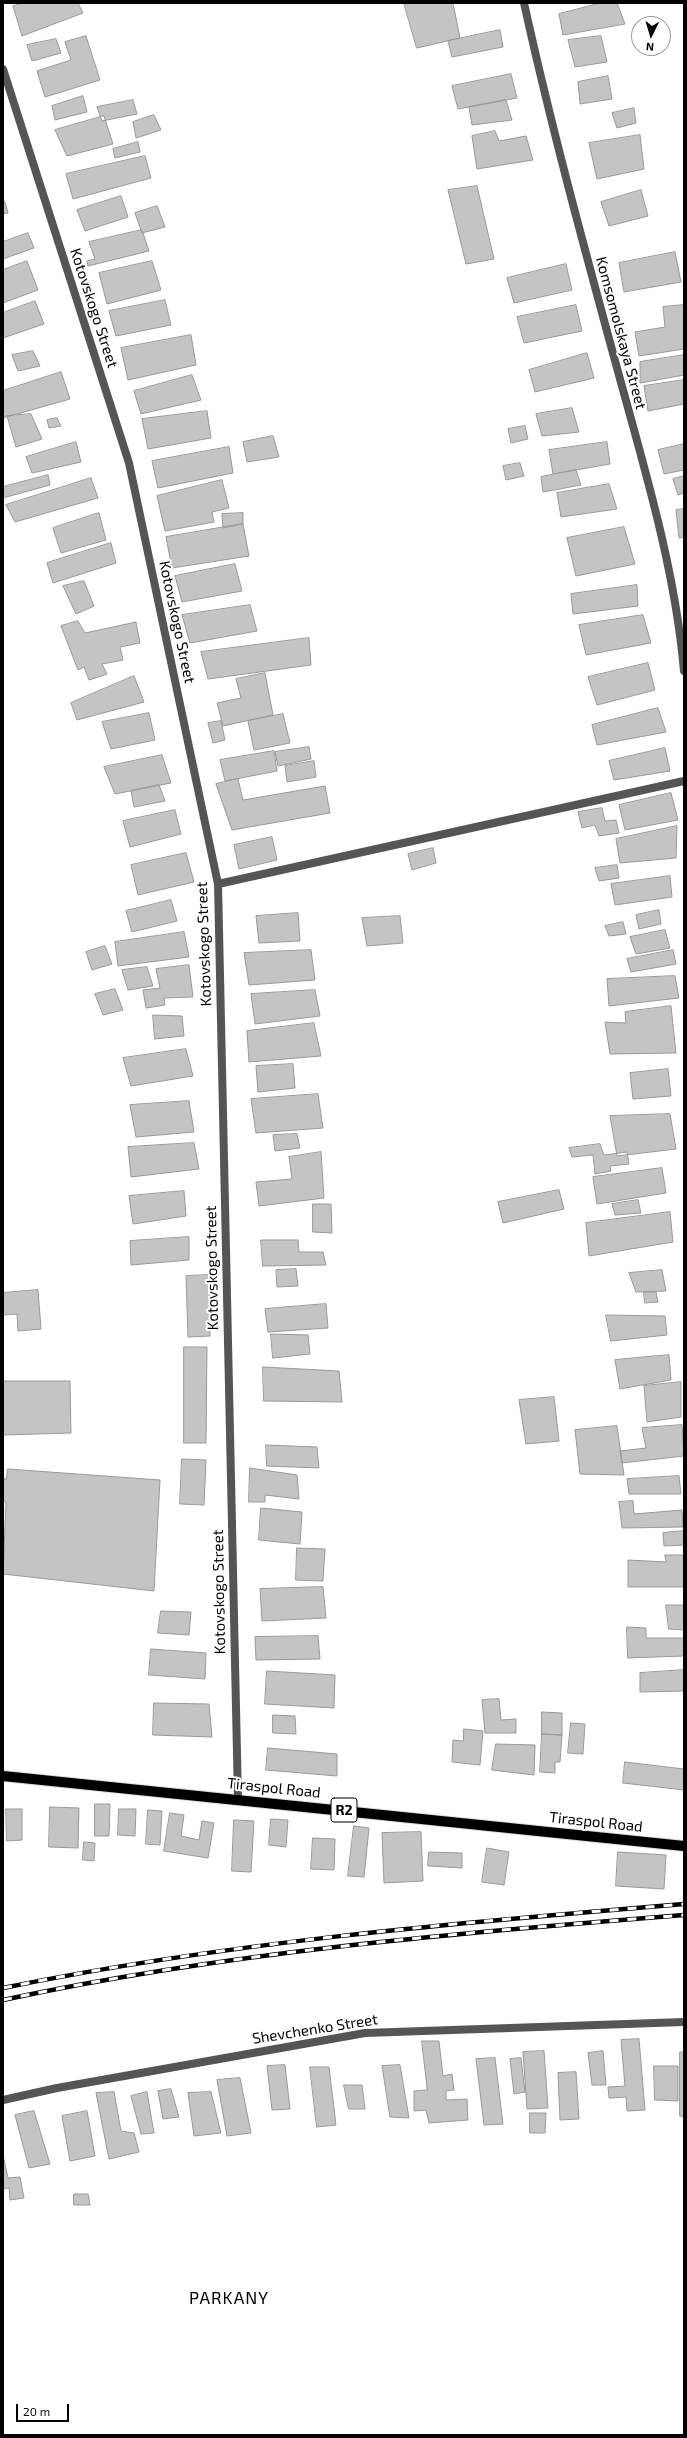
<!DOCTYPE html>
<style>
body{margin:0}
#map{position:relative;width:687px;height:2438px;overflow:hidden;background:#fff;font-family:"Exo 2",sans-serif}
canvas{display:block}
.frame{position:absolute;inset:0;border:4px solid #000;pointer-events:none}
.north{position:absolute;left:631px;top:16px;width:40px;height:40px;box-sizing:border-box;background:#fff;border:1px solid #999;border-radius:50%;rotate:185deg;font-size:11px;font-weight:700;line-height:16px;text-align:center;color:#000}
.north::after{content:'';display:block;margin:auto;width:14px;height:18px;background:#000;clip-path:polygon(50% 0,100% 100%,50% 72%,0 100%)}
.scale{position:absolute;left:16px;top:2404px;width:53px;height:18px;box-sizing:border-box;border:2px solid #000;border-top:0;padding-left:5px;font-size:12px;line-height:14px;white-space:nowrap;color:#000;-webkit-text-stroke:3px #fff;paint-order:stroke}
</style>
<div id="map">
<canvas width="687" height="2438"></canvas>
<div class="frame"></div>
<div class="north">N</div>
<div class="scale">20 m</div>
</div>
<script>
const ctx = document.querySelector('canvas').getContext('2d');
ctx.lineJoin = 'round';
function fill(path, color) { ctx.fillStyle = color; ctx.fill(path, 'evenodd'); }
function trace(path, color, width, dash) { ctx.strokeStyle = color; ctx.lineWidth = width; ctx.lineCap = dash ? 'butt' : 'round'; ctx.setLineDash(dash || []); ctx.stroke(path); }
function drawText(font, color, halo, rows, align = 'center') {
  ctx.font = font + ' "Exo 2",sans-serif'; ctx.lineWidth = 4; ctx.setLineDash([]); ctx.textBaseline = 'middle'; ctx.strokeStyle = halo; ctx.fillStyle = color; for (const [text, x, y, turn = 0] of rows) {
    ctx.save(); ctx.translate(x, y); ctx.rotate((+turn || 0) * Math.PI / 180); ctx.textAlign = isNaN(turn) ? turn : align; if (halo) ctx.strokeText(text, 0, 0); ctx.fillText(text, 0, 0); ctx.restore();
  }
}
const building = new Path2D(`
 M24 3H78L83 13 22 36 13 6Z
 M404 3H453L460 38 417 48Z
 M601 3H617L625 24 563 35 559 14Z
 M500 30 503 47 452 57 448 41Z
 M86 36 100 80 45 97 37 71 71 60 65 42Z
 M601 36 607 62 575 67 568 40Z
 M56 39 61 53 32 61 27 45Z
 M511 74 517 98 458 109 452 86Z
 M608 76 612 99 580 104 578 82Z
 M83 96 87 112 55 120 52 106Z
 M133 100 137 114 102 121 97 107Z
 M506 100 512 120 472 125 469 107Z
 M634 108 636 123 617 128 612 113Z
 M154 115 161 130 136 138 133 122Z
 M104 116 113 144 67 156 55 130Z
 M495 131 499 141 526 136 533 160 477 169 472 136Z
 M640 135 644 169 597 179 589 143Z
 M138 142 140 152 115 158 113 149Z
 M145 156 151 178 73 199 66 174Z
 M477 186 494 259 466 264 448 190Z
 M641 190 648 216 609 226 601 202Z
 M121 196 128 217 85 231 77 210Z
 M3 202H5L8 213 3 214Z
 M157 206 165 227 142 233 135 213Z
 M142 230 149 251 88 266 87 261 95 259 89 242Z
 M28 233 34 248 3 259V242Z
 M675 252 681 282 624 292 619 263Z
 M27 261 38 290 3 303V270Z
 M152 261 161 290 107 304 99 273Z
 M566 264 572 290 514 303 507 278Z
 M165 300 171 325 116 336 109 311Z
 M35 301 44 324 3 338V313Z
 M576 305 582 331 524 343 517 317Z
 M684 305V349L639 356 635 332 665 327 663 307Z
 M191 335 196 365 128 380 121 348Z
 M33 351 40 366 18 371 12 355Z
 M587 353 594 378 535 392 529 370Z
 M684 355V375L640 383V362Z
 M61 372 70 399 3 418V391Z
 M192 375 201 400 141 414 134 391Z
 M684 380V404L648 411 644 386Z
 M572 408 579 432 542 436 536 414Z
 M207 411 211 438 148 449 142 419Z
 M31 414 42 439 16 447 7 416Z
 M57 418 61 426 49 428 47 420Z
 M525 426 528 439 511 443 508 429Z
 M273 436 279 457 247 462 243 442Z
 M76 442 81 462 32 473 26 457Z
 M607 442 610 464 553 474 549 450Z
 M684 444V470L664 474 658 450Z
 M229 447 233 473 158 488 152 461Z
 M520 463 524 476 506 480 503 466Z
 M576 470 581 485 543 492 541 477Z
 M48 475 50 485 3 498V487Z
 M684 476V493L678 495 673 479Z
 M91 478 98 498 15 522 6 505Z
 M222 480 229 508 212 512 214 522 165 531 157 496Z
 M609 484 617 509 561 517 557 493Z
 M684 509V537L679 538 676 510Z
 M99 513 106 540 61 553 53 528Z
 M243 513V524L223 528 222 514Z
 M243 524 249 556 172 568 166 537Z
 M624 527 635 564 576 576 567 538Z
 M111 543 116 563 53 583 47 563Z
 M235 564 242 591 182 602 175 576Z
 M84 581 94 606 76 614 63 586Z
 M637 585 638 606 573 614 571 594Z
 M250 605 257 631 190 643 182 615Z
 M643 615 651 643 586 655 579 625Z
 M78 621 85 633 136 622 140 643 120 647 123 660 102 664 107 674 89 680 84 667 78 670 61 626Z
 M309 638 311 665 208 679 201 652Z
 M648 663 655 690 597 705 588 677Z
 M265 673 273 715 223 726 217 703 241 698 236 679Z
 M134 676 144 702 77 720 71 703Z
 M658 708 666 732 597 745 592 725Z
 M149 713 155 740 111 749 102 722Z
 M283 714 290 743 254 750 248 721Z
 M221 721 225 740 213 743 208 723Z
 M309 747 311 759 278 766 275 752Z
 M665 748 670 771 614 780 609 761Z
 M274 751 277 771 225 781 220 760Z
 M162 755 171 783 115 794 104 767Z
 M314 761 316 777 287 782 285 766Z
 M238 779 243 800 325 786 330 813 232 830 216 784Z
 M159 785 165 801 134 807 131 791Z
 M671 793 678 820 625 830 619 805Z
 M602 808 605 821 616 820 619 833 599 836 595 825 582 828 578 812Z
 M175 810 181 834 130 847 123 821Z
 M677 826 676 858 620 863 616 839Z
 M272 837 277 860 239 869 234 845Z
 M433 848 436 863 412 870 408 854Z
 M186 853 194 882 138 895 131 865Z
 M617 865 619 878 599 881 595 868Z
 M670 876 672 897 615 905 611 884Z
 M171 900 177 921 132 932 126 911Z
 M659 910 661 924 639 929 636 915Z
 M298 913 300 941 259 943 256 916Z
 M400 916 403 943 367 946 362 918Z
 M623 922 626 934 609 936 605 926Z
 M665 930 670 948 636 954 630 937Z
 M184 932 189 957 118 966 115 942Z
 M105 946 112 964 92 970 86 952Z
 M311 950 315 980 249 985 244 953Z
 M673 950 676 964 631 972 627 959Z
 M189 965 193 997 164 998 165 1005 146 1008 143 990 160 988 156 969Z
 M147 967 153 986 128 990 122 970Z
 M675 976 679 998 609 1006 607 979Z
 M115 989 123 1010 103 1015 95 994Z
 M315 990 320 1016 255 1024 251 994Z
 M671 1006 676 1053 610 1054 605 1022 626 1023 625 1012Z
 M153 1015 182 1016 184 1036 155 1039Z
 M314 1023 321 1056 249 1062 247 1031Z
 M186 1049 193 1076 131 1086 123 1058Z
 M293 1064 295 1088 258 1092 256 1066Z
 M668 1069 671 1096 633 1099 630 1073Z
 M318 1094 323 1128 256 1133 251 1099Z
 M189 1101 194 1132 136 1137 130 1105Z
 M670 1114 676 1149 617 1156 610 1116Z
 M297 1134 300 1148 275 1151 273 1135Z
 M194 1143 199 1169 131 1177 128 1147Z
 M600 1144 604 1155 627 1152 629 1164 610 1166 611 1171 595 1174 593 1155 572 1157 569 1148Z
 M321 1152 324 1198 259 1206 256 1182 292 1179 289 1157Z
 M662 1168 666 1193 597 1204 593 1177Z
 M559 1190 564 1209 503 1223 498 1202Z
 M184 1191 186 1216 133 1224 129 1196Z
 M638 1200 641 1213 615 1215 612 1204Z
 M313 1204H331L332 1233 313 1232Z
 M670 1212 673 1242 589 1256 586 1223Z
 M189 1237V1260L131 1265 130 1241Z
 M261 1240H298L299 1252H323L326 1265 263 1266Z
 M296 1269 298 1286 277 1287 276 1270Z
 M662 1270 666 1291 636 1292 629 1273Z
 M209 1275 210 1336 188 1337 186 1276Z
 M38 1290 41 1329 18 1331 17 1314 3 1315V1293Z
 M644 1292H656L658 1302 645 1303Z
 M326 1304 328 1328 268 1332 265 1309Z
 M606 1315 665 1316 667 1335 611 1341Z
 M271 1334 308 1335 310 1354 273 1358Z
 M184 1347H207L206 1443H184Z
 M669 1355 671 1380 620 1389 615 1360Z
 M263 1367 339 1371 342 1402 264 1401Z
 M3 1381H70L71 1433 3 1435Z
 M681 1382V1417L647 1422 644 1386Z
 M554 1397 559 1441 526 1444 519 1400Z
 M682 1425 684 1456 622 1463 620 1451 646 1448 642 1428Z
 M617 1426 624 1475 580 1474 575 1430Z
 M266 1445 317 1447 319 1468 267 1466Z
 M182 1459 206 1460 204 1505 180 1504Z
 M250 1468 297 1475 299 1499 265 1495V1502H249Z
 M8 1469 160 1480 154 1591 3 1574 6 1502 3 1501V1478L6 1479Z
 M679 1476 681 1494H629L627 1479Z
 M633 1501 634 1514 682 1510 683 1527 622 1528 619 1502Z
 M261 1508 302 1512 300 1544 259 1540Z
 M684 1531V1545L664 1546 663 1533Z
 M297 1548 325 1549 323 1581 296 1580Z
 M665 1555H684V1587H628V1560L666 1562Z
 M323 1587 326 1618 262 1621 260 1589Z
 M666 1605H684V1630L669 1629Z
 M161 1611 191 1612 189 1635 158 1633Z
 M627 1627 646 1628V1638H684V1656L628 1658Z
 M318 1636 320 1659 256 1660 255 1637Z
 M151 1649 206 1653 205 1679 149 1675Z
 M684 1670V1691L640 1692V1673Z
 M267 1671 335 1675 334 1708 265 1704Z
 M499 1699 501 1720 516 1719V1733H485L482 1700Z
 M154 1703 209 1704 212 1737 153 1735Z
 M542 1712 562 1713V1735L542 1734Z
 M273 1715 295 1716 296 1734 273 1733Z
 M571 1723 585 1724 583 1754 568 1753Z
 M464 1729 483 1731 480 1765 452 1762 453 1740 463 1741Z
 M542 1734 562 1735 560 1762H555V1773L540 1772Z
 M496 1744 535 1745 534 1775 492 1770Z
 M268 1748 337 1754V1776L266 1770Z
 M625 1762 684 1769V1790L623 1783Z
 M95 1804H110L109 1836H95Z
 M50 1807 79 1808 78 1848 49 1847Z
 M6 1809H22V1840L7 1841Z
 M119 1809H136L135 1836 118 1835Z
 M148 1810 162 1811 160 1845 146 1844Z
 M170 1813 184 1815 181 1836 199 1840 202 1821 214 1823 208 1858 164 1851Z
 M271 1819 288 1820 286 1847 269 1845Z
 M234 1820 254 1821 251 1872 232 1871Z
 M354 1826 369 1828 364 1877 348 1876Z
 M421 1832 423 1881 384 1883 382 1833Z
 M313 1838 335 1839 334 1870 311 1869Z
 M84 1842 95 1843 94 1861 83 1860Z
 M487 1848 509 1852 504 1885 482 1882Z
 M429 1852 462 1853V1868L428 1866Z
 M618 1852 666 1855 664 1889 616 1886Z
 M639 2039 645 2110 627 2111 626 2097 609 2098 608 2087 625 2086 621 2040Z
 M422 2041H439L443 2076 452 2074 454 2090 446 2091V2100L467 2099 468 2120 429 2123 426 2110 414 2111V2091L427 2090Z
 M544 2051 548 2108 527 2109 523 2052Z
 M603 2051 606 2085H592L588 2053Z
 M680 2052H684V2117L680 2116Z
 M495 2058 503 2124 484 2125 476 2059Z
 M521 2058 525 2092 514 2094 510 2059Z
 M285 2065 290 2109 272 2110 267 2066Z
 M400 2065 409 2118 390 2117 382 2066Z
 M654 2066H678V2101L655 2100Z
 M310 2067H329L336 2125 317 2127Z
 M576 2072 579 2119 560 2120 558 2073Z
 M240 2078 251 2133 227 2136 217 2080Z
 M344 2085H362L365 2109H349Z
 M171 2089 179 2117 163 2119 158 2091Z
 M114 2092 121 2131 134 2133 139 2152 109 2159 96 2093Z
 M147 2092 154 2133 141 2134 131 2096Z
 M211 2092 221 2133 194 2136 188 2093Z
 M34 2111 50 2164 29 2168 15 2115Z
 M87 2111 95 2156 70 2161 62 2116Z
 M530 2113H546L545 2133H530Z
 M3 2155 8 2178 20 2177 24 2198 10 2200 9 2188 3 2189Z
 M74 2194H88L90 2205H74Z`);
fill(building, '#c4c4c4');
trace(building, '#999', 1);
const primary = new Path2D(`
 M3 1776 684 1846`);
trace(primary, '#dbdbdb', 12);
trace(new Path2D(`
 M524 3C551 126 584 247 617 368 644 467 675 568 684 671
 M3 69 129 463 218 884 238 1799
 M218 884 684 781
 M3 2100 57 2088 365 2033 684 2022`), '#555', 8);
trace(primary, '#000', 10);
const rail = new Path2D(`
 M3 1988C228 1942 455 1923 684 1904
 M3 2000C227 1952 456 1933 684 1915`);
trace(rail, '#000', 4.5);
trace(rail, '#fff', 3, [9]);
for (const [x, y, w] of [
 [344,1810,26]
]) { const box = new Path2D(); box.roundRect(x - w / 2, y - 12, w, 24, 3); ctx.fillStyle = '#fff'; ctx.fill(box); trace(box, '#000', 1); }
drawText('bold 14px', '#000', null, [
 ["R2",344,1810]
]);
drawText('15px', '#000', '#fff', [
 ["Kotovskogo Street",94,308,72],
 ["Komsomolskaya Street",621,333,75],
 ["Kotovskogo Street",177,622,78],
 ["Kotovskogo Street",204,944,-92],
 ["Kotovskogo Street",212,1268,-91],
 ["Kotovskogo Street",219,1592,-91],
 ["Tiraspol Road",274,1788,6],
 ["Tiraspol Road",596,1822,6],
 ["Shevchenko Street",315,2029,-9]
]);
ctx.letterSpacing = '1px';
drawText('17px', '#000', '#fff', [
 ["PARKANY",229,2298]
]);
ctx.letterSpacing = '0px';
</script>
